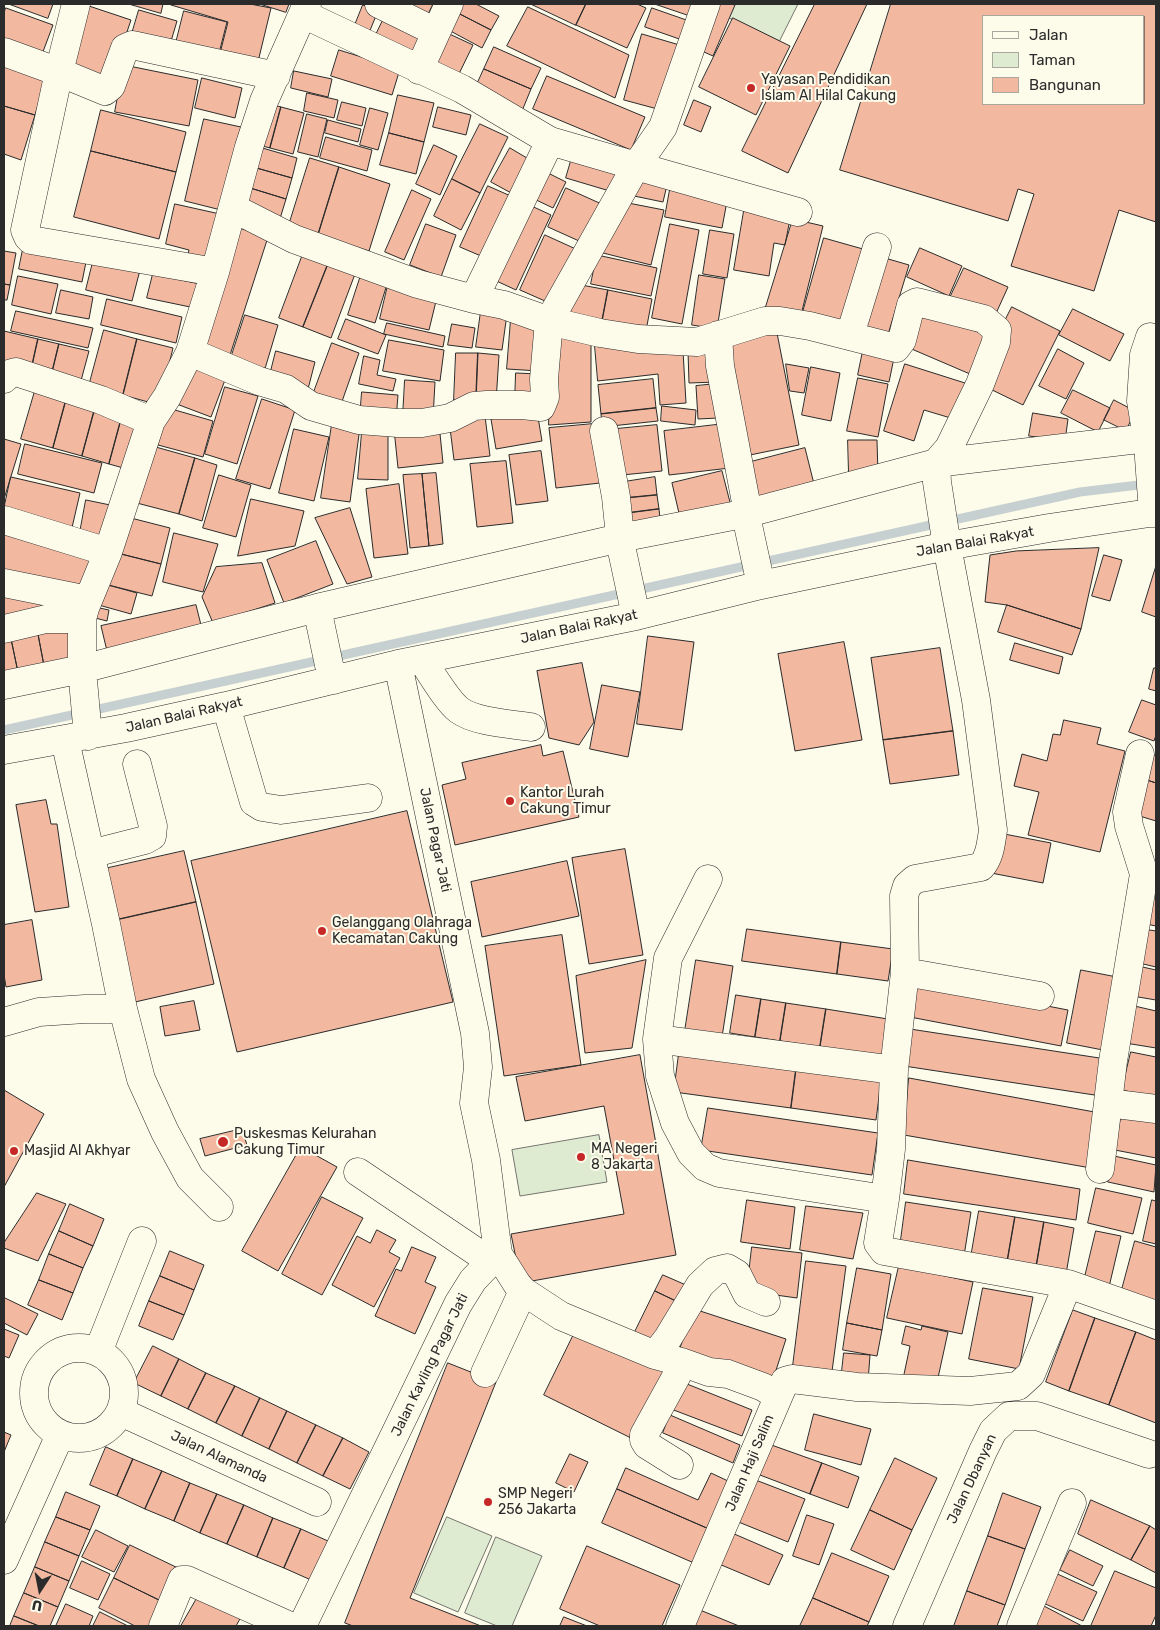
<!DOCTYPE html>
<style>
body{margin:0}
#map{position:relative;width:1160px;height:1630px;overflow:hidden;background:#fdfbea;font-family:Rubik,sans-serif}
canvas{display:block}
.frame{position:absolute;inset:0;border:5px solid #2b2b2b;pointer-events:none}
.legend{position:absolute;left:982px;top:15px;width:162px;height:90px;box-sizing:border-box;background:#fdfbea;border:1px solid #a9a89e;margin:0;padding:6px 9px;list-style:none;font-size:15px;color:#2b2b2b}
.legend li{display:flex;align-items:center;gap:10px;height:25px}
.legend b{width:25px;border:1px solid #a9a89e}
.north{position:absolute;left:15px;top:1565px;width:50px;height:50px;-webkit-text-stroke:4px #fdfbea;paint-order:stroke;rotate:191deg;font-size:14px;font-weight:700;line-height:20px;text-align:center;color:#2b2b2b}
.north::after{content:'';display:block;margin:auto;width:18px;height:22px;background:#2b2b2b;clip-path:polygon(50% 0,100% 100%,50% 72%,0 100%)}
</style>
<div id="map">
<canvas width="1160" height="1630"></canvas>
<div class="frame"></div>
<ul class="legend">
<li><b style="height:6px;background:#fdfbea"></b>Jalan</li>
<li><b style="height:14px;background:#deebd1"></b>Taman</li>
<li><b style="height:14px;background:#f2b8a0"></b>Bangunan</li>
</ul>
<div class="north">U</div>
</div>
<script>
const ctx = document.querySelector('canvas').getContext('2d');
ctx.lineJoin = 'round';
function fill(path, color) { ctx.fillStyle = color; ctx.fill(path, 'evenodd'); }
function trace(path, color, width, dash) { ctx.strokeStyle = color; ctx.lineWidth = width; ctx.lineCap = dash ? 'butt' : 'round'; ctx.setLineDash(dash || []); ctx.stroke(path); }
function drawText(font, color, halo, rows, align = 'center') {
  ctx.font = font + ' Rubik,sans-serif'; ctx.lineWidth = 4; ctx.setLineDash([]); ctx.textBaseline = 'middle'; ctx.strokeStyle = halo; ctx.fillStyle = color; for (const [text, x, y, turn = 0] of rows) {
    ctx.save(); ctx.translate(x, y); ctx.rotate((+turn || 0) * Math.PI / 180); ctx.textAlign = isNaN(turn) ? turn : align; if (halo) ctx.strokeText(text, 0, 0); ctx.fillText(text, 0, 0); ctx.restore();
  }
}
const green = new Path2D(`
 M728 4H798L779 42 723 15Z
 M599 1135 607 1182 520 1196 512 1150Z
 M447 1517 492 1536 458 1612 414 1593Z
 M496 1537 542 1556 512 1626H497L465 1613Z`);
fill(green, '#deebd1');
trace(green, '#74746e', 1);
trace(new Path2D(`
 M4 730 1080 492 1147 484`), '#c7d0d0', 9);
const building = new Path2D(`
 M9 4H53L48 18Z
 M83 4 131 20 110 82 62 66Z
 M129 4H163L161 13Z
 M171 4H250L271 8 256 70 218 61 228 22 171 5Z
 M260 4H289L286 12Z
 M407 4H433L428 14Z
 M455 4H476L499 16 491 30 452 10Z
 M531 4H586L576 25Z
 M586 4H637L646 8 627 48 576 25Z
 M655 4H699L694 17Z
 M714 4H731L735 5 713 56 695 48Z
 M815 4H867L788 173 742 151Z
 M891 4H1156V222L1119 210 1094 291 1011 266 1034 194 1018 189 1008 221 840 170ZM984 16H1144V104H984Z
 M363 5 378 11 366 40 351 35Z
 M528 7 629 55 615 98 507 46Z
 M6 8 53 25 41 57 4 43V13Z
 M652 8 692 22 685 41 645 27Z
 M139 10 177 21 169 48 131 37Z
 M452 10 491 30 482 48 443 27Z
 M184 11 227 22 217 61 174 51Z
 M386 14 425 32 410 63 371 45Z
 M733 18 790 46 756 115 699 87Z
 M443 31 473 45 454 84 424 69Z
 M642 34 683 46 665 111 624 100Z
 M494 47 541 68 531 89 484 69Z
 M339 50 400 69 392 95 331 76Z
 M124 65 198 80 189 126 115 112Z
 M4 66 46 79 35 115 4 106Z
 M484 69 531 89 522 111 474 91Z
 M294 71 332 79 328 97 291 88Z
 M547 76 645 117 631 150 533 109Z
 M202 78 242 88 235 118 195 108Z
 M307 93 338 100 334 118 304 111Z
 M398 95 434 103 424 142 389 133Z
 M694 100 711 107 701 132 684 125Z
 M342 102 366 108 362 126 337 120Z
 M266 103 281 107 270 148 255 144Z
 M4 106 35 115 21 160 4 154Z
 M281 107 304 113 293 154 270 148Z
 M438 107 471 115 466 135 433 127Z
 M370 108 388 113 378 150 360 145Z
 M101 110 186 132 176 172 91 151Z
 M307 114 327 119 318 157 298 152Z
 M204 119 241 127 221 210 185 201Z
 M328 120 361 129 358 142 325 133Z
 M480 124 508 137 480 193 452 179Z
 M389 133 424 142 416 174 380 165Z
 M326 137 372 150 367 171 320 158Z
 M434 145 457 156 440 195 416 184Z
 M259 147 297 158 292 178 253 167Z
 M510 148 532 161 513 194 491 182Z
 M91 151 176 172 159 239 74 217Z
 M310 158 339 167 318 235 289 225Z
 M571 161 619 175 613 192 566 178Z
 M253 167 292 178 286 199 247 187Z
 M339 167 390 184 369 251 318 235Z
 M544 171 566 182 553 208 530 197Z
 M452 179 480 193 461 230 434 216Z
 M638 179 667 185 663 202 634 196Z
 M671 184 728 196 722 228 665 217Z
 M488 186 513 197 488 259 460 247Z
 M247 187 286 199 279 222 241 211Z
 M566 188 606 206 588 245 548 227Z
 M412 190 431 199 404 260 385 252Z
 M623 202 664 210 651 265 599 252Z
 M525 203 551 215 516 290 490 278Z
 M175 204 220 214 207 269 186 264 189 250 166 244Z
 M744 211 790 219 785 245 774 243 769 276 734 270Z
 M793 219 823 226 800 319 765 310Z
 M426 224 456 235 441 277 410 265Z
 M670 224 699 230 682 324 652 318Z
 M236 227 268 237 230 355 199 344Z
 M710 230 734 234 727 278 703 274Z
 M545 235 578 250 554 305 520 290Z
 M824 238 870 251 849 325 803 312Z
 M24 244 87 257 82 282 19 269Z
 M920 248 962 266 949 296 907 277Z
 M4 251 16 253 10 285 4 284Z
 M303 254 328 264 303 327 279 318Z
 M597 255 657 268 651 296 591 284Z
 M878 256 909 265 886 341 855 331Z
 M94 258 140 270 132 301 86 290Z
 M328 264 355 274 331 338 303 327Z
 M964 268 1008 287 993 320 949 300Z
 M362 272 388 281 375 323 348 315Z
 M153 274 200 284 195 308 147 298Z
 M699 275 725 279 717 329 692 325Z
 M18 276 58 284 51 314 12 305Z
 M4 284 10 285 7 300H4Z
 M576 284 608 290 601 327 569 320Z
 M388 285 437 297 429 330 380 319Z
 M61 290 93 297 89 319 56 313Z
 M608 290 652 299 645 336 601 327Z
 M107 299 182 317 176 343 101 325Z
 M1012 307 1060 331 1023 405 984 386 1000 330Z
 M923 309 987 336 970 374 907 347Z
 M1073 309 1124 334 1110 361 1059 335Z
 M16 311 93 328 88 348 11 331Z
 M481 311 507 314 502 350 476 347Z
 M245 315 278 325 264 372 230 361Z
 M346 319 386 335 378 354 338 339Z
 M511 319 543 321 539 371 507 369Z
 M387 323 445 336 443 347 384 334Z
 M452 324 475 328 472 348 448 345Z
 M550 326 591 332V422L549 425Z
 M104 330 137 339 123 395 89 386Z
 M4 331 38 339 30 375 4 367Z
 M777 333 799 445 740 457 721 344Z
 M594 335 683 351 686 403 660 405 658 374 598 381Z
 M38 339 59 344 50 381 30 375Z
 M137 339 173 348 159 405 123 395Z
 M389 340 444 350 440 381 383 371Z
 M332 343 359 353 339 410 311 400Z
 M59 344 89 351 79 388 50 381Z
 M864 346 895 353 889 382 858 375Z
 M1058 349 1084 363 1066 399 1039 386Z
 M715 350 717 382 689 383 688 351Z
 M276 351 315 362 308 389 269 379Z
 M456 353H478L476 401 454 400Z
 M478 353 499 355 496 402 476 401Z
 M364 356 380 360 377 375 396 379 393 391 359 384Z
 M786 364 809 368 804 393 790 391Z
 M905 364 965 383 954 419 924 410 914 441 884 431Z
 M188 366 225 380 211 417 174 403Z
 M811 367 840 373 831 421 802 415Z
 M516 373 538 374V402L515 401Z
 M858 378 888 384 878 437 847 431Z
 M653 379 656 408 601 414 598 385Z
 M405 380 435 382 433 418 403 416Z
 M716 384 718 418 698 419 696 386Z
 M225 387 258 396 237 464 205 454Z
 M1073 390 1110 408 1098 432 1061 413Z
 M35 391 66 400 53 448 21 439Z
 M362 392 398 395 396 420 360 417Z
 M262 399 295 410 270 489 236 479Z
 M66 400 95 408 82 456 53 448Z
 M1114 400 1135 411 1126 431 1104 420Z
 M662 406 696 410 695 425 661 421Z
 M95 408 122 416 109 464 82 456Z
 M168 408 213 421 203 457 158 445Z
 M656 408 658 421 602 427 601 414Z
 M537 411 542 441 496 449 491 419Z
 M1033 413 1068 419 1065 441 1029 436Z
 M122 416 141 422 127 469 109 464Z
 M485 416 490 456 454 460 449 420Z
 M332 424 360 427 350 502 321 498Z
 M439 424 443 463 398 468 394 429Z
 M593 424 600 483 556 488 549 428Z
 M724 424 730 468 669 475 664 431Z
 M657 425 662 471 622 475 616 429Z
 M294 429 329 437 314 501 279 493Z
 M362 432 388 433V480L358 479Z
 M4 439 21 444 4 499Z
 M848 440H877L878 474 849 475Z
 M25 444 102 463 94 493 18 474Z
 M145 444 195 458 179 514 129 501Z
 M805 448 815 488 754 504 743 464Z
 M541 451 548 501 516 505 509 455Z
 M195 458 217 465 202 521 179 514Z
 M506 461 513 523 477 527 470 464Z
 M722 471 732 510 681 522 672 483Z
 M436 473 443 544 429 546 422 474Z
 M422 474 429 546 410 548 403 475Z
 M219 475 251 485 236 537 203 528Z
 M11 477 80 493 71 532 4 509Z
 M655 477 657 495 626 498 624 482Z
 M399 484 408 554 374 558 366 489Z
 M657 495 659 509 628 513 626 498Z
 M251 499 304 511 295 546 238 556Z
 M86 500 115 506 107 544 79 538Z
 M350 508 372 577 347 584 315 518Z
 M659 509 661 527 630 530 628 513Z
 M123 516 170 528 161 564 113 552Z
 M4 532 96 554 85 598 4 578Z
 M174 533 218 544 203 592 163 582Z
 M316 541 333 584 284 603 267 560Z
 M1099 548 1081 629 1007 605 985 602 990 555 1016 551Z
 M113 552 161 564 152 596 104 584Z
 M1104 555 1122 560 1110 601 1092 596Z
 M262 563 275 603 213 623 202 597 216 567Z
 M1156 566V617L1142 612Z
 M101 583 137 593 131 614 95 604Z
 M4 586 60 599 4 623Z
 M196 605 202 629 107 651 101 626Z
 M1007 605 1081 629 1072 655 998 632Z
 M90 606 109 610 107 621 87 616Z
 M71 626 72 667 45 671 37 629Z
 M37 629 45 671 19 677 10 634Z
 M10 634 19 677 4 679V635Z
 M648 636 694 642 682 730 637 724Z
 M844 642 862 740 795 751 778 654Z
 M1015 643 1063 657 1059 674 1010 660Z
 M940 648 953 731 883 740 871 658Z
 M582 663 594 722 579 745 549 738 537 671Z
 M1154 668H1156V691L1149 689Z
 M602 685 640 692 628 757 590 749Z
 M1142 700 1156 705V735L1154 741 1129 732Z
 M1064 720 1101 728 1097 744 1125 751 1100 852 1028 835 1039 792 1014 786 1022 754 1047 761 1053 734 1060 735Z
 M953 731 959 775 890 784 883 740Z
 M541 745 543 756 563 751 579 817 455 845 442 785 466 779 462 763Z
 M1153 754 1156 756V783L1144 779Z
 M1144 779 1156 783V821L1133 814Z
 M46 800 51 824H57L69 907 35 912 16 805Z
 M407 811 453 1002 237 1052 191 861Z
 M999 833 1051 843 1043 883 991 873Z
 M625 849 643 955 589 964 572 858Z
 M184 851 196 902 116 920 104 869Z
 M567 861 579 916 482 937 471 882Z
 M1155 886H1156V926L1146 924Z
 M196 902 214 984 135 1002 116 920Z
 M32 920 42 980 6 987 4 975V925Z
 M747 929 841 942 837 974 742 961Z
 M1143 929 1156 931V967L1139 963Z
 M562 935 581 1065 504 1076 485 946Z
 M841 942 893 949 888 981 837 974Z
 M646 960 632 1048 585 1053 576 976Z
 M696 960 733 966 722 1037 685 1031Z
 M1138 966 1156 970V1000L1132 996Z
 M1081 970 1122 978 1108 1051 1067 1043Z
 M917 981 1068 1010 1061 1046 910 1017Z
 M736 995 761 999 755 1037 730 1033Z
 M761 999 786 1003 780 1041 755 1037Z
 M194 1001 200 1030 165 1036 160 1007Z
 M786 1003 826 1009 820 1047 780 1041Z
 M1126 1004 1156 1011V1048L1119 1042Z
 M826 1009 888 1019 882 1057 820 1047Z
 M910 1029 1106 1059 1101 1096 904 1066Z
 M680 1046 797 1062 791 1108 674 1092Z
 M1131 1052 1156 1057V1098L1122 1090Z
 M640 1055 676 1255 521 1283 511 1234 624 1214 604 1106 525 1121 516 1077Z
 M797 1062 882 1074 876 1120 791 1108Z
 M909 1078 1100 1113 1091 1168 904 1135Z
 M4 1090 44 1114 4 1187Z
 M708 1108 878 1133 872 1175 701 1150Z
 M1122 1111 1156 1119V1158L1115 1150Z
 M242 1129 247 1145 205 1156 200 1139Z
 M301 1147 337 1167 278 1271 242 1251Z
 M1114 1156 1156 1165 1154 1192 1108 1182Z
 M908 1160 1080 1189 1076 1220 904 1194Z
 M1096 1188 1142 1198 1133 1234 1088 1223Z
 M37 1193 66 1204 38 1261 4 1248V1243Z
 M322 1197 363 1218 322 1295 282 1274Z
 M747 1200 795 1207 790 1249 741 1242Z
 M1152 1200 1156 1201V1244L1143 1241Z
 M906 1202 971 1212 964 1256 900 1247Z
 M70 1204 104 1219 93 1246 59 1231Z
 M806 1206 863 1213 853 1259 800 1250Z
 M979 1211 1015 1217 1007 1263 971 1257Z
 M1015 1217 1044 1222 1036 1268 1007 1263Z
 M1044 1222 1074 1228 1066 1274 1036 1268Z
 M377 1230 396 1240 389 1252 400 1258 374 1307 332 1285 357 1236 370 1243Z
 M59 1231 93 1246 83 1268 49 1254Z
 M1096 1231 1121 1236 1109 1287 1084 1281Z
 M1135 1241 1156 1247V1307L1120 1297Z
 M412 1247 436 1257 425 1282 436 1287 415 1334 375 1316 396 1269 401 1271Z
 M752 1247 802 1253 797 1298 747 1291Z
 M170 1251 204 1265 194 1290 160 1276Z
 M49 1254 83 1268 73 1293 39 1280Z
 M806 1261 846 1266 831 1379 792 1374Z
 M899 1266 973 1282 962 1334 887 1318Z
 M857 1268 891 1274 882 1330 847 1323Z
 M663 1275 686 1285 678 1302 655 1291Z
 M160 1276 194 1290 184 1315 149 1301Z
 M39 1280 73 1293 62 1320 28 1305Z
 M983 1288 1033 1297 1019 1369 969 1359Z
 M655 1291 678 1302 654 1349 632 1338Z
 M5 1298 38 1314 27 1335 4 1323V1302Z
 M149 1301 184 1315 173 1340 139 1326Z
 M694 1309 786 1339 771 1386 678 1355Z
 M1073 1310 1095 1318 1069 1391 1046 1382Z
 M1095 1318 1136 1332 1109 1405 1069 1391Z
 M847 1323 882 1330 877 1356 843 1350Z
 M906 1326 921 1330 922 1326 948 1332 936 1387 903 1379 910 1346 902 1344Z
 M577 1328 666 1372 633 1439 544 1395Z
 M4 1329 19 1335 9 1358 4 1356Z
 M1136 1332 1156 1340V1423L1109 1405Z
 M153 1346 179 1359 161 1396 134 1383Z
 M844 1353 870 1355 868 1382 841 1380Z
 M179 1359 206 1373 188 1409 161 1396Z
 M448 1363 496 1382 410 1598 481 1626H353L345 1623Z
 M206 1373 235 1386 216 1423 188 1409Z
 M682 1382 752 1410 742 1436 671 1409Z
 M235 1386 260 1398 242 1436 216 1423Z
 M260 1398 287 1411 269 1449 242 1436Z
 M287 1411 316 1425 297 1463 269 1449Z
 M814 1414 871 1429 861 1465 805 1450Z
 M670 1415 740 1445 733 1463 663 1433Z
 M316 1425 343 1438 323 1476 297 1463Z
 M4 1432 11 1435 4 1452Z
 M343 1438 369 1452 350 1489 323 1476Z
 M763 1442 822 1463 810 1494 752 1472Z
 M106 1447 133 1459 117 1496 90 1485Z
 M570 1454 588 1462 574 1492 556 1483Z
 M895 1458 937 1478 912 1530 870 1510Z
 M133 1459 162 1471 145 1509 117 1496Z
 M822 1463 859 1477 848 1508 810 1494Z
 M626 1468 698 1500 711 1473 728 1481 709 1529 617 1489Z
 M162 1471 190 1483 174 1521 145 1509Z
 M753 1479 805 1499 788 1542 736 1521Z
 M190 1483 217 1494 200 1533 174 1521Z
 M617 1489 709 1529 694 1563 602 1523Z
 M66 1492 100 1506 90 1530 56 1517Z
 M1003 1493 1041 1507 1025 1549 988 1536Z
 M217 1494 244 1505 227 1544 200 1533Z
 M1091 1500 1150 1526 1131 1560 1078 1534Z
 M244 1505 273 1518 257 1557 227 1544Z
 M870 1510 912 1530 894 1570 851 1550Z
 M807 1515 834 1524 819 1565 793 1556Z
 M56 1517 90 1530 79 1556 45 1542Z
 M273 1518 301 1529 284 1568 257 1557Z
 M1150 1526 1156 1530V1573L1131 1560Z
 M301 1529 328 1541 311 1580 284 1568Z
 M96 1530 128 1546 114 1572 82 1557Z
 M732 1533 783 1555 769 1585 719 1564Z
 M988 1536 1025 1549 1005 1605 967 1591Z
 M45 1542 79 1556 69 1581 35 1567Z
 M130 1545 178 1568 161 1601 114 1578Z
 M587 1546 680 1585 662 1626H600L560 1609Z
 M1070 1550 1103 1566 1093 1586 1060 1570Z
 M832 1553 889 1576 869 1622 813 1598Z
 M82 1561 110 1574 98 1600 70 1588Z
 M35 1567 69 1581 58 1607 24 1593Z
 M1115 1571 1156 1588V1615L1151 1626H1091Z
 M1053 1572 1097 1592 1083 1621 1039 1601Z
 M114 1578 161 1601 149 1626H135L99 1608Z
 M967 1591 1005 1605 997 1626H954Z
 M24 1593 58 1607 50 1626H39L14 1616Z
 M200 1593 241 1617 236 1626H181Z
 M813 1598 869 1622 867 1626H800Z
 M66 1604 93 1616 89 1626H56Z
 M1044 1606 1082 1626H1033Z
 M695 1608 739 1626H687Z
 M100 1612 128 1626H93Z
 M14 1616 39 1626H10Z
 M564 1617 587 1626H560Z`);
fill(building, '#f2b8a0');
trace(building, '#2b2b2b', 1);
const minor = new Path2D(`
 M76 4 59 72 25 230 28 237 31 240 215 272
 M379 4 436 32
 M706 4 663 127 636 166 798 212
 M4 52 59 72 105 91 111 86 125 48 132 45 276 76
 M419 70 449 4
 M233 208 294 239 418 284 474 299 504 305 549 321 600 333 638 339 697 342 765 321H780L810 326 896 348 902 340 911 305 917 302 984 319 997 330 996 342 980 384 949 448 936 463 937 482 947 546 976 700 993 830C991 843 990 857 981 867L915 879 907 886 904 896 905 972 894 1070 891 1149 885 1199 878 1243 884 1251 1068 1284 1156 1315
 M474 299 550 141
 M718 335 720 366 748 513V525L761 585
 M850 335 877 247
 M1150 337 1144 355 1141 401 1148 444 1153 513
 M190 352 259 381 286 389 311 406 359 420 398 423H422L450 418 474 406 487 405H522L541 407 545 397 544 379 549 321 636 166 550 141 462 89 303 14
 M4 379 9 374 16 372 101 400 151 421
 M604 431 616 497 621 546 636 616
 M4 520 108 552
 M4 583 88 600
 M317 608 329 665 334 680
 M4 629 46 619H82
 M422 660C431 673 447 701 459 710 475 722 511 724 531 727
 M398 664 475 1033 478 1067 474 1103 486 1160 498 1254 517 1284 523 1291 561 1316 655 1355 681 1362 709 1372 728 1374 763 1387 778 1396
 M4 685 82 669 317 608 620 538 748 513 936 463 1156 437
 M226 706 254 802 262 807 281 810 368 798
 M88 736 82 669V619L85 608 108 552 151 421 167 397 190 352 215 272 249 147 264 101 307 4
 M4 750 126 728 226 706 398 664 636 616 761 585 947 546 1049 528 1156 512
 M90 854 145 840 152 836 153 826 137 764
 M708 879 668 958 657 1039 660 1076 675 1123 691 1153 705 1167 719 1173 885 1199
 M905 972 1040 996
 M123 1009 141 1079 165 1132 190 1178 219 1207
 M4 1022 39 1012 85 1009H123L106 924 65 740
 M657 1039 894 1070
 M1108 1103 1156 1109
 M1100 1169 1113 1061 1144 874 1129 826 1127 812 1140 754
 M358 1172 490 1261
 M34 1393a45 45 0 1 1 90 0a45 45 0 1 1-90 0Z
 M98 1352 142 1241
 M655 1355 668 1338 700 1285 715 1271 727 1268 737 1274 747 1294 766 1302
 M485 1373 523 1291
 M121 1412 317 1502
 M679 1465 647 1445 644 1440V1435L677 1375 681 1362
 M4 1560 60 1435
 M163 1626 182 1580H187L290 1626
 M302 1626 458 1304 473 1280 498 1254
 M680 1626 785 1381 792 1379 857 1387 970 1391 1018 1386 1031 1374 1068 1284
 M907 1626 983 1451 993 1431 1009 1416H1037L1149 1454
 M1021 1626 1072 1503`);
trace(minor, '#2b2b2b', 29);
trace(minor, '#fdfbea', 28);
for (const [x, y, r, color] of [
 [751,88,5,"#c62828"],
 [510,801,5,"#c62828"],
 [322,931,5,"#c62828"],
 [223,1142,6,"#c62828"],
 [14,1151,5,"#c62828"],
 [581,1157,5,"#c62828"],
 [488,1502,5,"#c62828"]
]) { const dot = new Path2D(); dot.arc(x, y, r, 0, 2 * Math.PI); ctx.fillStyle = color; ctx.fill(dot); trace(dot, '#fdfbea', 2); }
drawText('14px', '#2b2b2b', '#fdfbea', [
 ["Yayasan Pendidikan",761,80],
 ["Islam Al Hilal Cakung",761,96],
 ["Kantor Lurah",520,793],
 ["Cakung Timur",520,809],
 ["Gelanggang Olahraga",332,923],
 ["Kecamatan Cakung",332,939],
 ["Puskesmas Kelurahan",234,1134],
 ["Cakung Timur",234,1150],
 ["MA Negeri",591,1149],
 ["8 Jakarta",591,1165],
 ["Masjid Al Akhyar",24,1151],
 ["SMP Negeri",498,1494],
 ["256 Jakarta",498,1510]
], 'left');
drawText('14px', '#2b2b2b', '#fdfbea', [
 ["Jalan Balai Rakyat",975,542,-10],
 ["Jalan Balai Rakyat",579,627,-12],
 ["Jalan Balai Rakyat",184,715,-13],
 ["Jalan Pagar Jati",435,840,78],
 ["Jalan Kavling Pagar Jati",430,1365,-64],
 ["Jalan Alamanda",219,1457,25],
 ["Jalan Haji Salim",750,1463,-67],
 ["Jalan Dbanyan",972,1479,-65]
]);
</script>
